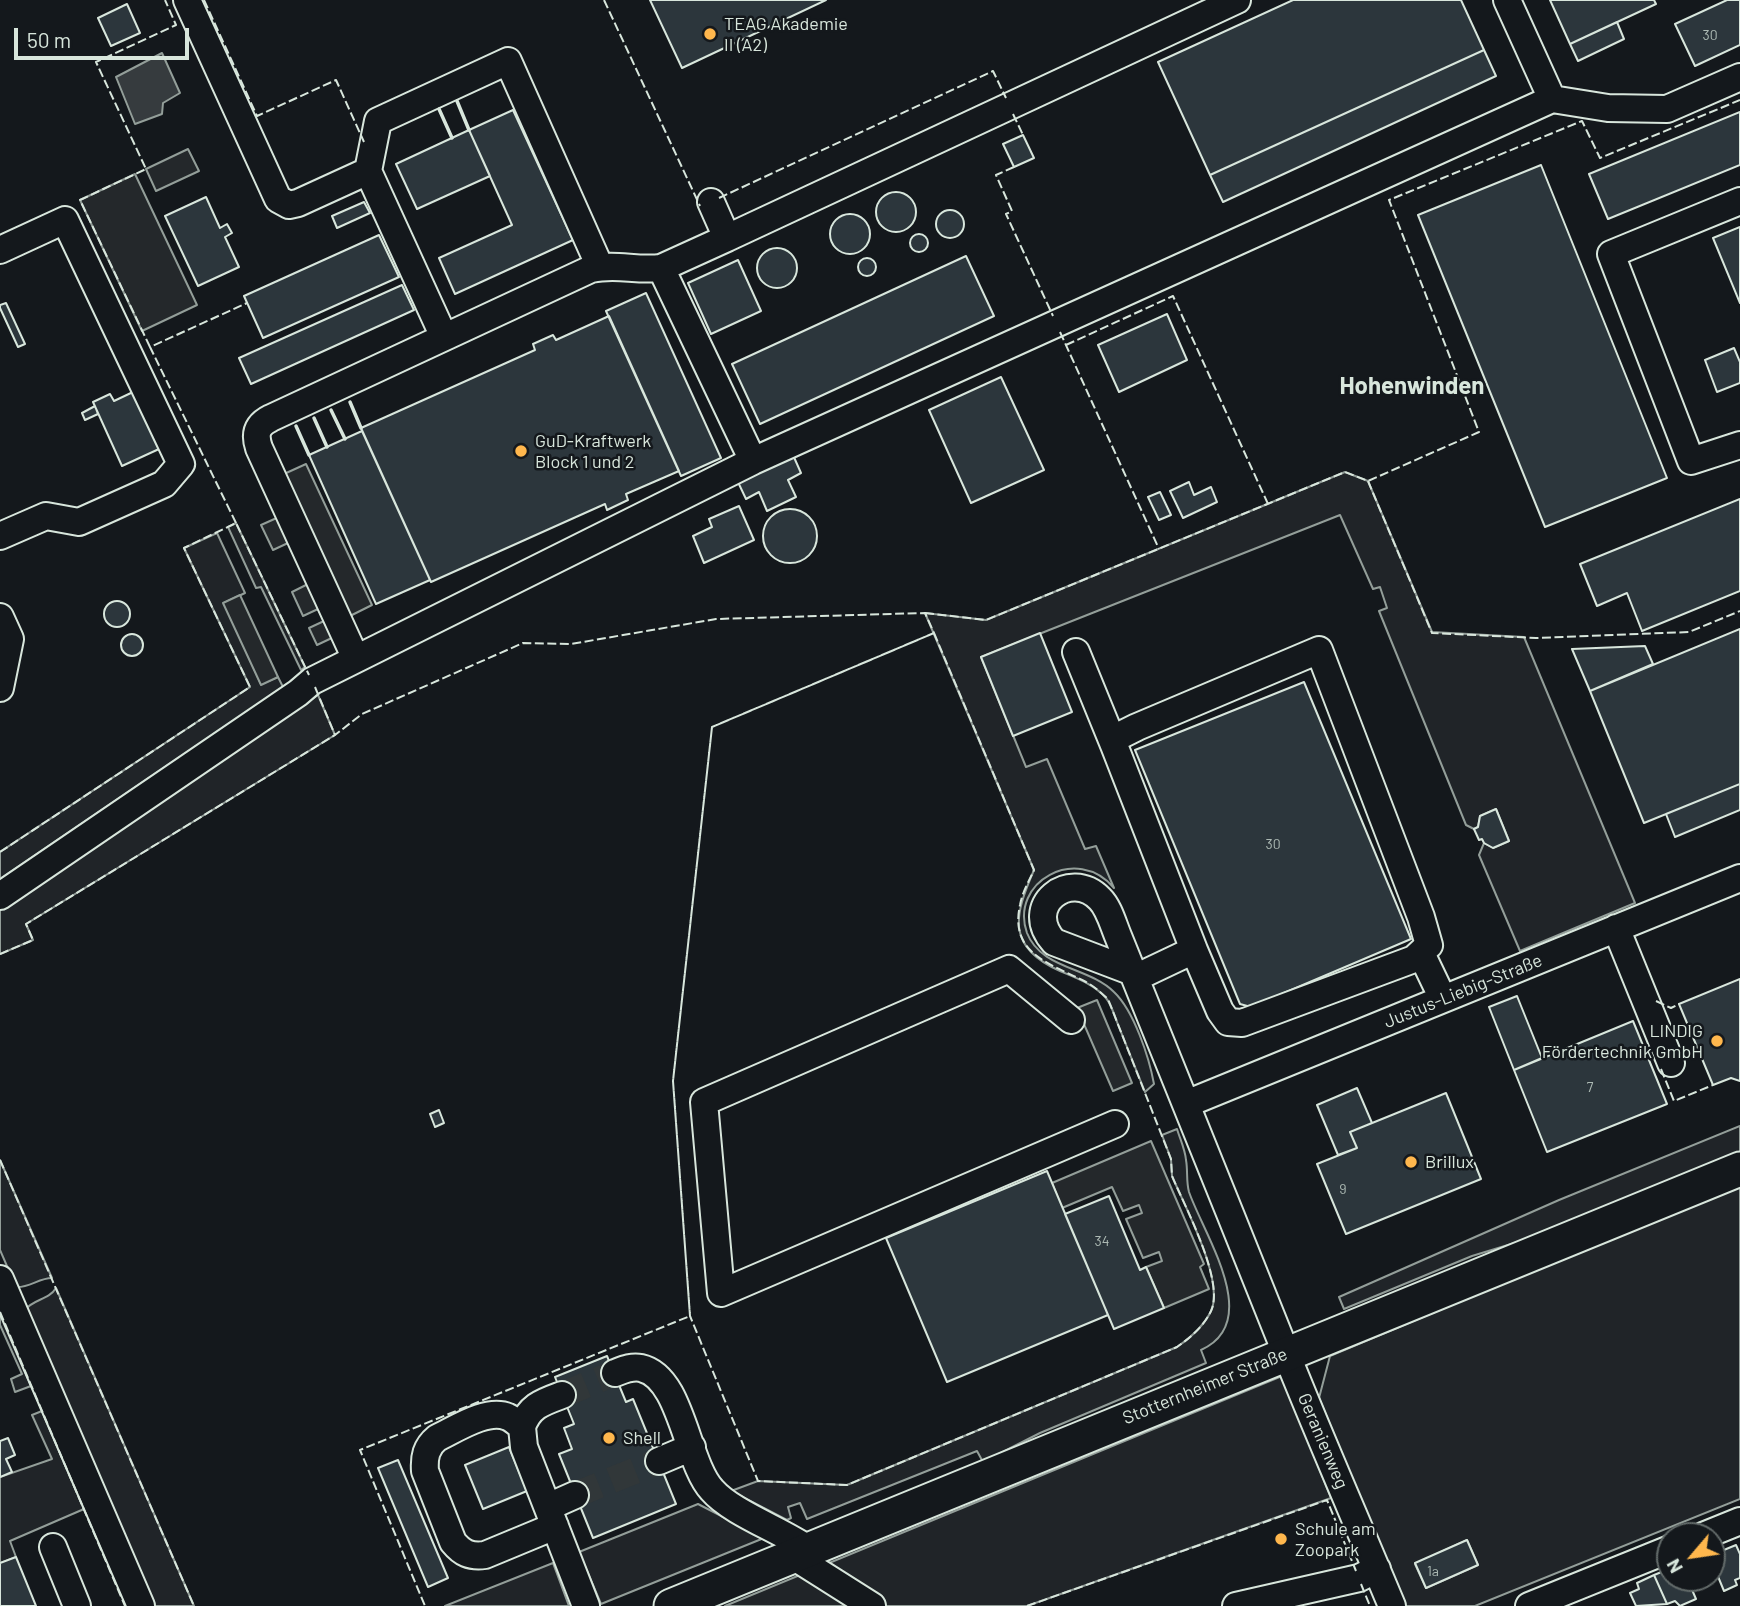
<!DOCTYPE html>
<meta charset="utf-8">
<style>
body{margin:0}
#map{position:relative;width:1740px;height:1606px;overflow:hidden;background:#14181c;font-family:Barlow,sans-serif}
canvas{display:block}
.north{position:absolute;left:1656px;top:1522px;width:70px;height:70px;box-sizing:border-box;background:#14181c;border:2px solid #626a69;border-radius:50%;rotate:241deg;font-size:19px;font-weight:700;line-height:28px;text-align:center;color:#d8e6dc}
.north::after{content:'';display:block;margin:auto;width:24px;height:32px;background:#ffb74d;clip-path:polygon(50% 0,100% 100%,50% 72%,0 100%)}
.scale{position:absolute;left:14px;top:28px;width:175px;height:32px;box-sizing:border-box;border:4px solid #d8e6dc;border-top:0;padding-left:9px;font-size:21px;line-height:24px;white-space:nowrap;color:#d8e6dc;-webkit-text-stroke:5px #14181c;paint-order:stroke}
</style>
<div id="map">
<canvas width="1740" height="1606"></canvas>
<div class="north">N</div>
<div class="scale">50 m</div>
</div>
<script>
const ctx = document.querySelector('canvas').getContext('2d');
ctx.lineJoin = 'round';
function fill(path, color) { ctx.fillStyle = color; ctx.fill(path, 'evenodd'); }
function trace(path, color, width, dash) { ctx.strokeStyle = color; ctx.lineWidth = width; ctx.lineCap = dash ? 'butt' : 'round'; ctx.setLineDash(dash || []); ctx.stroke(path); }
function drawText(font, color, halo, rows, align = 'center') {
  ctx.font = font + ' Barlow,sans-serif'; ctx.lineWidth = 5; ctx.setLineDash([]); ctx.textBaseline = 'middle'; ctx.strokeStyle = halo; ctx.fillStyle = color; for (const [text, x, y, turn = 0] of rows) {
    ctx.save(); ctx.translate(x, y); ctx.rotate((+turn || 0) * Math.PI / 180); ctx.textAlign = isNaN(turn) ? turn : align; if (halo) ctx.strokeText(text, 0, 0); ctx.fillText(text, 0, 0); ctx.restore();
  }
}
const green = new Path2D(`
 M1345 472 1368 481 1432 632 1524 637 1635 903 1520 951 1479 855 1484 843 1493 848 1509 841 1496 809 1480 816 1478 827 1474 829 1466 825 1379 611 1387 608 1380 587 1373 589 1340 515 981 657 1026 767 1047 759 1085 849 1096 846 1114 888C1077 844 1009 882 1027 933 1041 969 1089 967 1114 992 1134 1011 1149 1057 1154 1084L1145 1092C1136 1069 1126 1045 1117 1022 1114 1014 1111 1004 1106 998 1094 984 1076 978 1060 971 1006 947 1014 916 1034 870L925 613 986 620Z
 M236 523 305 667 301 670 261 587 256 588 228 527Z
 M217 533 245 593 224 603 261 684 278 677 283 687 0 879V852L250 687 184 548Z
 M318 695 335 735 26 924 33 940 0 954V910Z
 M1740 1126V1153L1521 1241 1472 1256 1344 1309 1339 1297 1559 1200Z
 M1177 1129C1180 1139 1185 1149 1186 1160 1188 1171 1186 1181 1189 1192 1204 1235 1264 1322 1201 1350L1206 1363 1040 1433 983 1462 977 1451 807 1519 800 1503 788 1507 791 1518 787 1520 731 1491 758 1481 847 1485 1177 1347C1190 1338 1204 1326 1211 1311 1225 1281 1185 1207 1172 1176L1171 1159 1162 1135Z
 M0 1160 52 1278C39 1278 29 1288 16 1287L0 1250Z
 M1740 1184V1499L1475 1606H1405L1319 1398 1330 1356ZM1467 1540 1478 1565 1426 1588 1415 1564Z
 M56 1288 194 1606H154L25 1310C33 1299 49 1300 56 1288Z
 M0 1312 31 1386 15 1392 11 1379 22 1374 0 1325Z
 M1282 1376 1331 1498 1027 1606H725Z
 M42 1411 84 1509 10 1541 16 1557 0 1563V1477L52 1459 32 1415Z
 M698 1504 764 1538 601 1604 579 1552Z
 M553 1563 569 1606H445Z`);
fill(green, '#202428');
trace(green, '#939e99', 2);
const parking = new Path2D(`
 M188 149 199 171 156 191 146 169Z
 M135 174 197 305 142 331 80 200Z
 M306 464 372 605 350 616 355 627 317 645 309 628 324 621 318 609 303 616 292 592 308 584 288 543 273 550 261 525 299 508 284 474Z
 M240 595 278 677 261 685 223 603Z
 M1097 1000 1132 1083 1113 1091 1077 1008Z
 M1151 1141 1204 1264 1200 1267 1209 1289 1164 1308 1146 1267 1162 1261 1159 1252 1143 1258 1126 1219 1142 1213 1139 1205 1123 1211 1112 1187 1062 1208 1052 1183Z`);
fill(parking, '#24282b');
trace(parking, '#939e99', 2);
const water = new Path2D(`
 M162 53 180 93 163 103 162 114 135 124 116 77Z`);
fill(water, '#363b3e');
trace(water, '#939e99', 2);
const building = new Path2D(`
 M650 0H826L682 68Z
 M1293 0H1461L1484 50 1210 175 1158 62Z
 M1550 0H1654L1656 4 1570 44Z
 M1727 0H1740V45L1695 66 1675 24Z
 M127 4 140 33 111 46 98 18Z
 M1617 22 1624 39 1578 61 1570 44Z
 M1484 50 1496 76 1223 202 1210 175Z
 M513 110 573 240 455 294 439 258 512 225 469 130Z
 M1740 112V165L1608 219 1589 174Z
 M469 130 490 176 417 209 396 164Z
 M1023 135 1034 158 1014 167 1003 144Z
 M1541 165 1667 478 1545 527 1418 215Z
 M876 212a20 20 0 1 1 40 0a20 20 0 1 1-40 0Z
 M206 197 220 228 227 224 232 233 225 237 239 267 198 286 165 216Z
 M364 202 370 213 337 228 332 216Z
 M936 224a14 14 0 1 1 28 0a14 14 0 1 1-28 0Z
 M830 234a20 20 0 1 1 40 0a20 20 0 1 1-40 0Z
 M1740 227V303L1713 238Z
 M910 243a9 9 0 1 1 18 0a9 9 0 1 1-18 0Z
 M379 235 399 277 263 338 244 296Z
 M757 268a20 20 0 1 1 40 0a20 20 0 1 1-40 0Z
 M966 256 994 316 760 424 732 364Z
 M858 267a9 9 0 1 1 18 0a9 9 0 1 1-18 0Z
 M738 260 761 311 711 334 688 283Z
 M402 285 414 310 251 384 239 358Z
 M646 293 721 458 681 476 606 311Z
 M6 303 25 344 18 347 0 308V305Z
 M1167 314 1187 360 1119 392 1098 345Z
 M609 316 679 471 626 494 628 500 607 510 605 504 431 582 361 428 535 350 533 344 553 335 556 340Z
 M1734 348 1740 362V383L1717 392 1705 360Z
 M1001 377 1044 470 971 503 929 410Z
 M133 392 159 449 122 466 93 402 110 394 114 401Z
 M95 406 98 414 85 420 82 413Z
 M362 431 430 580 376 604 309 455Z
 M793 455 801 473 788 480 796 497 767 511 759 492 746 499 737 480Z
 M1189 482 1194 495 1211 487 1217 502 1183 518 1170 491Z
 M1160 492 1171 515 1159 520 1148 497Z
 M1740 499V591L1642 631 1627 593 1597 606 1580 564Z
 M739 506 754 540 704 563 693 536 712 527 709 519Z
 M763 536a27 27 0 1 1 54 0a27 27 0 1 1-54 0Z
 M104 614a13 13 0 1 1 26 0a13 13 0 1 1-26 0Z
 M1740 629V784L1644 823 1590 691Z
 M1040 633 1072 712 1013 736 981 657Z
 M121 645a11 11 0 1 1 22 0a11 11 0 1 1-22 0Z
 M1645 646 1653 664 1590 691 1572 649Z
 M1304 682 1411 939 1251 1007 1240 1004 1135 750Z
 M1740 784V810L1675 837 1666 814Z
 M1496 809 1509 841 1493 848 1484 843 1482 839 1479 840 1474 829 1478 827 1480 816Z
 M1740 979V1081L1731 1078 1713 1085 1679 1004Z
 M1517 996 1542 1058 1514 1070 1489 1007Z
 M1633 1021 1667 1104 1547 1152 1514 1070Z
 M1357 1088 1372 1123 1350 1132 1357 1148 1338 1155 1317 1105Z
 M1446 1093 1481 1179 1346 1234 1317 1164 1357 1148 1350 1132Z
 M439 1110 444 1123 435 1127 430 1114Z
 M1047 1171 1108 1315 947 1382 886 1238Z
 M1109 1196 1140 1270 1146 1267 1164 1308 1114 1329 1065 1214Z
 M607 1356 626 1402 633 1399 676 1504 593 1538 559 1454 572 1449 564 1428 574 1424 555 1377Z
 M8 1438 15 1455 6 1459 12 1472 0 1477V1441Z
 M509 1447 527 1491 483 1509 465 1465Z
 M398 1460 448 1578 428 1587 378 1468Z
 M1467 1540 1478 1565 1426 1588 1415 1563Z
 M1736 1545 1740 1554V1578L1735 1580 1737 1585 1724 1591 1712 1562 1721 1558 1719 1552Z
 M16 1557 36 1606H0V1563Z
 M1669 1569 1670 1578H1687L1696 1599 1680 1606 1675 1601 1667 1604 1654 1575Z
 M1654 1575 1667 1604 1636 1606 1630 1593 1639 1589 1637 1583Z`);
fill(building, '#2c363c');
trace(building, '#d8e6dc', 2);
trace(new Path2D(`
 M562 1395 615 1373
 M575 1495 659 1461`), '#313739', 26, [26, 13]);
const minor = new Path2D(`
 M187 0 278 199 289 205 298 203 368 171
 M1507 0 1552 99 1608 108 1667 109 1740 77
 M1740 201 1611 254 1691 461 1740 445
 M727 238 1237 0
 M0 250 65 220 181 464 164 484 79 522 46 516 0 536
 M661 268 727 238 711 202
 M444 337 368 171 378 121 508 61 600 267
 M0 617 10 639 0 688
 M1076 652 1114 745
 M356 659 259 448C254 433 257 425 271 418L591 269C616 263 635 271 661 268L753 461
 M0 896 298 693 312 681 753 461 1552 99
 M1616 928 1671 1063
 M1421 953 1443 999
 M1133 972 1054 942C1021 906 1070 868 1100 899 1109 908 1113 924 1118 936 1175 1075 1230 1214 1286 1353 1320 1438 1357 1522 1392 1606
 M1135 978 1194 950 1114 745 1119 736 1137 727 1319 650 1421 917 1429 945 1414 959 1242 1023 1228 1022 1220 1011 1194 950
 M1071 1020 1009 969 704 1102 721 1293 1115 1124
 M1186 1104 1740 878
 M0 1279 141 1606
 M615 1373C623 1370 631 1366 641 1368 682 1377 686 1462 712 1490 732 1513 781 1530 808 1549
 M522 1427C529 1406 543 1402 562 1395
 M659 1461 692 1447
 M548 1507 575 1495
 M555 1526 485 1555C470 1557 462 1553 453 1542L425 1471C424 1457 426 1447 437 1438 456 1429 487 1408 508 1417 513 1419 518 1424 522 1427L524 1447 586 1606
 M1703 1536 1740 1521
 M53 1547 77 1606
 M793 1556 872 1606
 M1236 1606 1359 1578 1377 1569
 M1529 1606 1670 1549`);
const major = new Path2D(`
 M671 1606 1740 1169`);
trace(minor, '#d8e6dc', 30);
trace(major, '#d8e6dc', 37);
trace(minor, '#14181c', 26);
trace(major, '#14181c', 33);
trace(new Path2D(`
 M204 0 257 116 336 80 364 142
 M604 0 700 206
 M1013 114 1023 135
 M1014 167 996 175 1012 211 1006 214 1053 316
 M719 198 993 71 1006 98
 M1060 332 1159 549
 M1066 345 1173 296 1268 504
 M150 347 80 200 146 169 96 62 176 25 165 0
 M1368 481 1432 633 1536 638 1689 632 1740 611
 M236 523 150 347 247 303
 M925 613 986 620 1345 472 1368 481 1479 432 1389 200 1582 121 1600 158 1740 100
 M934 633 1034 870C1029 881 1022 893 1020 905 1009 955 1052 964 1086 982 1094 986 1101 993 1108 999L1171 1159 1172 1176C1185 1207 1225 1281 1211 1311 1204 1326 1190 1338 1177 1347L847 1485 758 1481 690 1316 673 1081 712 727Z
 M315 687 335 735
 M0 852 250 687 184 548 236 523 309 675
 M0 954 33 940 26 924 335 735 362 714 523 643 571 644 716 619 925 613 934 633 712 727 673 1081 690 1316 360 1450 425 1606
 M1656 1001 1671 1008 1679 1004
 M1661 1069 1674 1101 1713 1085
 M0 1160 194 1606
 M0 1312 125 1606
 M1361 1584 1370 1606
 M1027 1606 1327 1500 1356 1571`), '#d8e6dc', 2, [9, 3.5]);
trace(new Path2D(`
 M457 101 469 130
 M439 109 452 138
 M350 402 361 428
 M331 410 345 439
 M314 418 327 447
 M296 426 309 455`), '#d8e6dc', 3.5);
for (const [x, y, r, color] of [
 [710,34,7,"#ffb74d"],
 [521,451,7,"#ffb74d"],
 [1717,1041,7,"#ffb74d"],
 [1411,1162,7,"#ffb74d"],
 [609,1438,7,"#ffb74d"],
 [1281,1539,7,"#ffb74d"]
]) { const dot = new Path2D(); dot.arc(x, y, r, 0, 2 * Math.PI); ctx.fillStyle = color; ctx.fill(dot); trace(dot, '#14181c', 2.5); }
drawText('14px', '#adbab4', null, [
 ["30",1710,35],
 ["30",1273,844],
 ["7",1590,1087],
 ["9",1343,1189],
 ["34",1102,1241],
 ["1a",1433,1571]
]);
drawText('18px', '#d8e6dc', '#14181c', [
 ["TEAG Akademie",724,24],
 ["II (A2)",724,45],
 ["GuD-Kraftwerk",535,441],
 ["Block 1 und 2",535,462],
 ["LINDIG",1703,1031,"right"],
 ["Fördertechnik GmbH",1703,1052,"right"],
 ["Brillux",1425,1162],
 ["Shell",623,1438],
 ["Schule am",1295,1529],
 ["Zoopark",1295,1550]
], 'left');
drawText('18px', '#d8e6dc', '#14181c', [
 ["Justus-Liebig-Straße",1463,991,-22],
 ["Stotternheimer Straße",1205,1386,-22],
 ["Geranienweg",1323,1441,67]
]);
drawText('bold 24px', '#d8e6dc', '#14181c', [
 ["Hohenwinden",1412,386]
]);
</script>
